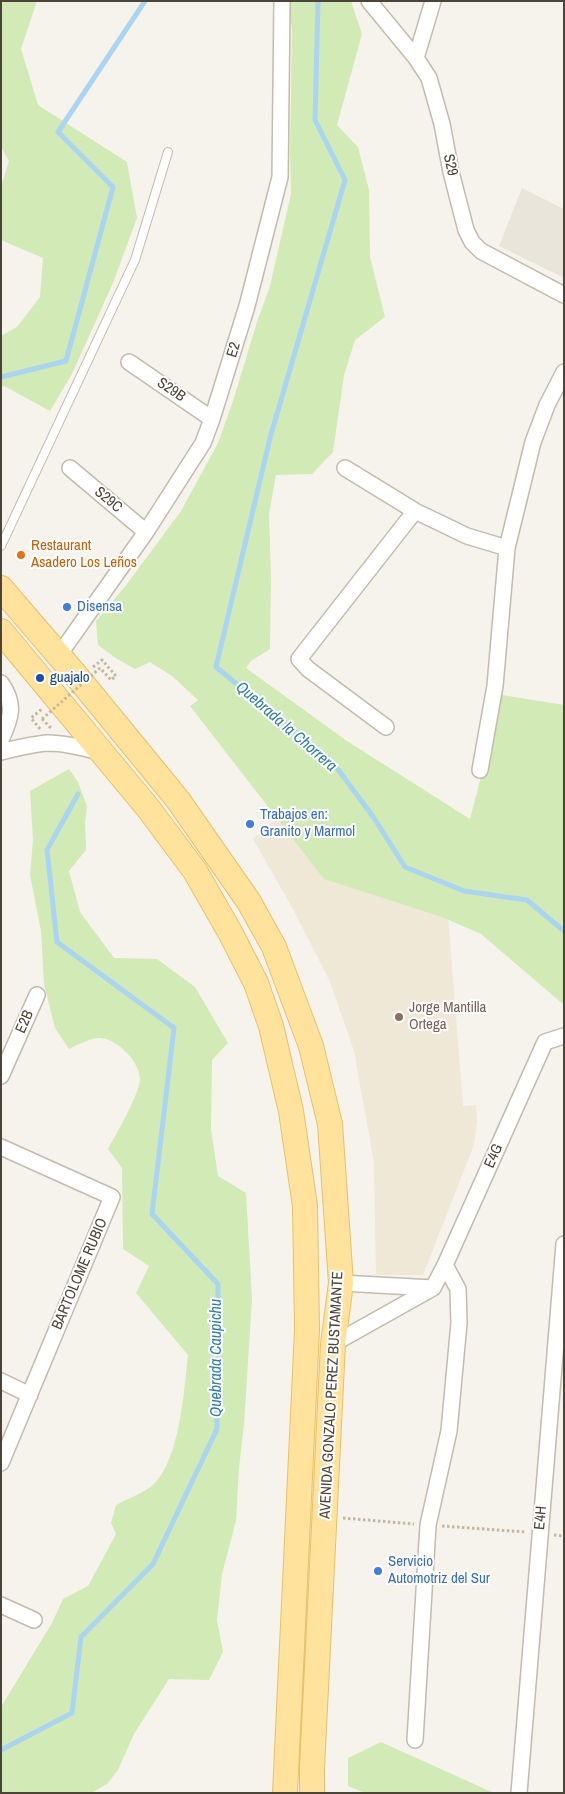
<!DOCTYPE html>
<meta charset="utf-8">
<style>
body{margin:0}
#map{position:relative;width:565px;height:1794px;overflow:hidden;background:#f6f3ec;font-family:"Archivo Narrow",sans-serif}
canvas{display:block}
.frame{position:absolute;inset:0;border:2px solid #4b4439;pointer-events:none}
</style>
<div id="map">
<canvas width="565" height="1794"></canvas>
<div class="frame"></div>
</div>
<script>
const ctx = document.querySelector('canvas').getContext('2d');
ctx.lineJoin = 'round';
function fill(path, color) { ctx.fillStyle = color; ctx.fill(path, 'evenodd'); }
function trace(path, color, width, dash) { ctx.strokeStyle = color; ctx.lineWidth = width; ctx.lineCap = dash ? 'butt' : 'round'; ctx.setLineDash(dash || []); ctx.stroke(path); }
function drawText(font, color, halo, rows, align = 'center') {
  ctx.font = font + ' "Archivo Narrow",sans-serif'; ctx.lineWidth = 4; ctx.setLineDash([]); ctx.textBaseline = 'middle'; ctx.strokeStyle = halo; ctx.fillStyle = color; for (const [text, x, y, turn = 0] of rows) {
    ctx.save(); ctx.translate(x, y); ctx.rotate((+turn || 0) * Math.PI / 180); ctx.textAlign = isNaN(turn) ? turn : align; if (halo) ctx.strokeText(text, 0, 0); ctx.fillText(text, 0, 0); ctx.restore();
  }
}
fill(new Path2D(`
 M522 188 564 209V278L499 246Z`), '#eae5da');
fill(new Path2D(`
 M301 796 447 903 463 1106 476 1105 477 1122 474 1145 423 1275H376L374 1163 354 1051 330 982 293 909 253 839Z`), '#efe8d6');
fill(new Path2D(`
 M1 1H37L21 49 38 105 127 162 137 218 113 283 72 374 50 411 4 386 1 387V336L17 327 40 297 43 258 1 240V187L9 161 1 147Z
 M288 1H351L362 34 337 125 358 147 369 190 370 257 385 317 355 340 344 375 333 452 312 474 276 475 269 514 271 577 270 649 251 661 246 668 347 741 470 819 502 695 564 705V1005L481 934 442 917 324 879 190 706 198 700 172 676 150 662 135 669 117 659 98 645 96 621 127 584 181 511 218 443 233 401 257 322 270 286 291 194 290 150 292 30Z
 M69 769 78 782 87 806 85 823 86 850 69 871 80 912 114 958 157 959 195 987 228 1043 212 1060 211 1129 218 1176 246 1193 252 1299 244 1424 239 1468 236 1521 222 1574 217 1620 223 1652 209 1680 169 1679 134 1734 118 1770 107 1784 91 1793H1V1707L52 1623 63 1599 88 1586 116 1534 111 1523 116 1505C127 1499 146 1492 154 1484 180 1458 184 1390 188 1355L136 1293 149 1266 123 1249 122 1168 108 1149C115 1136 141 1092 140 1078 139 1061 116 1037 98 1038 89 1039 77 1045 69 1049L55 1028 44 984 41 931 30 875 33 840 30 791Z
 M381 1742 494 1793H365L348 1786V1758Z`), '#d2eab5');
trace(new Path2D(`
 M318 1 315 120 345 180 270 438 216 667 334 764 374 818 405 867 464 891 527 900 564 931
 M1 377 66 361 113 187 58 132 145 1
 M1 1750 72 1713 81 1637 153 1564 217 1429 218 1284 152 1214 174 1028 57 942 47 850 78 794`), '#a9d4f2', 5);
const service = new Path2D(`
 M1 546 135 260 168 152`);
const minor = new Path2D(`
 M369 1 416 58 429 78 442 124 451 172 466 230 472 242 481 251 564 295
 M416 58 433 1
 M129 362 212 419
 M70 468 146 532
 M345 468 415 511
 M59 655 146 532 203 443 212 419 247 306 280 177 282 1
 M1 683C16 704 11 718 1 740
 M386 727 308 669 299 659 415 511 467 536 507 548
 M1 752C17 748 32 744 48 743 66 743 85 748 103 753
 M480 770 495 686 507 548 533 442 547 405 564 372
 M1 1076 37 995
 M1 1147 112 1197 1 1463
 M341 1283 433 1288
 M333 1344 433 1288 445 1265 545 1042 564 1036
 M1 1381 30 1395
 M1 1605 34 1620
 M415 1740 428 1525 449 1431 459 1323 458 1289 445 1265
 M519 1793 564 1244`);
const primary = new Path2D(`
 M1 588 79 679 178 800 249 902 274 947 311 1046 330 1124 341 1283 333 1344 312 1768V1793
 M1 631 148 808 195 871 231 934 256 983 271 1026 291 1111 305 1206 307 1330 285 1793`);
trace(service, '#c2bbae', 10);
trace(minor, '#c2bbae', 18);
trace(primary, '#e6c16a', 26);
trace(new Path2D(`
 M93 667 102 660 116 676 111 680 100 668
 M42 719 51 728
 M40 729 31 718 42 709
 M343 1518 414 1524
 M442 1526 526 1532
 M554 1535 564 1536`), '#c4b79f', 3, [2.5, 2.5]);
trace(service, '#fff', 8);
trace(minor, '#fff', 15);
trace(primary, '#ffe39c', 24);
trace(new Path2D(`
 M42 719 100 668`), '#c4b79f', 3, [2.5, 2.5]);
for (const [x, y, r, color] of [
 [21,555,5,"#e8710a"],
 [67,607,5,"#3f7fe0"],
 [40,678,5,"#1a4fb4"],
 [250,824,5,"#3f7fe0"],
 [399,1017,5,"#8d6e63"],
 [378,1571,5,"#3f7fe0"]
]) { const dot = new Path2D(); dot.arc(x, y, r, 0, 2 * Math.PI); ctx.fillStyle = color; ctx.fill(dot); trace(dot, '#fff', 2); }
drawText('15px', '#4b4439', '#fff', [
 ["S29",450,165,78],
 ["E2",234,350,-73],
 ["S29B",171,390,34],
 ["S29C",108,500,40],
 ["E2B",25,1022,-66],
 ["E4G",494,1156,-66],
 ["BARTOLOME RUBIO",80,1274,-67],
 ["AVENIDA GONZALO PEREZ BUSTAMANTE",332,1395,-87],
 ["E4H",541,1518,-85]
]);
drawText('15px', '#c56008', '#fff', [
 ["Restaurant",31,546],
 ["Asadero Los Leños",31,563]
], 'left');
drawText('15px', '#366cbe', '#fff', [
 ["Disensa",77,607],
 ["Trabajos en:",260,815],
 ["Granito y Marmol",260,832],
 ["Servicio",388,1562],
 ["Automotriz del Sur",388,1579]
], 'left');
drawText('15px', '#164399', '#fff', [
 ["guajalo",50,678]
], 'left');
drawText('15px', '#785e54', '#fff', [
 ["Jorge Mantilla",409,1008],
 ["Ortega",409,1025]
], 'left');
drawText('italic 16px', '#2e7ab2', '#fff', [
 ["Quebrada la Chorrera",286,727,41],
 ["Quebrada Caupichu",217,1358,-90]
]);
</script>
